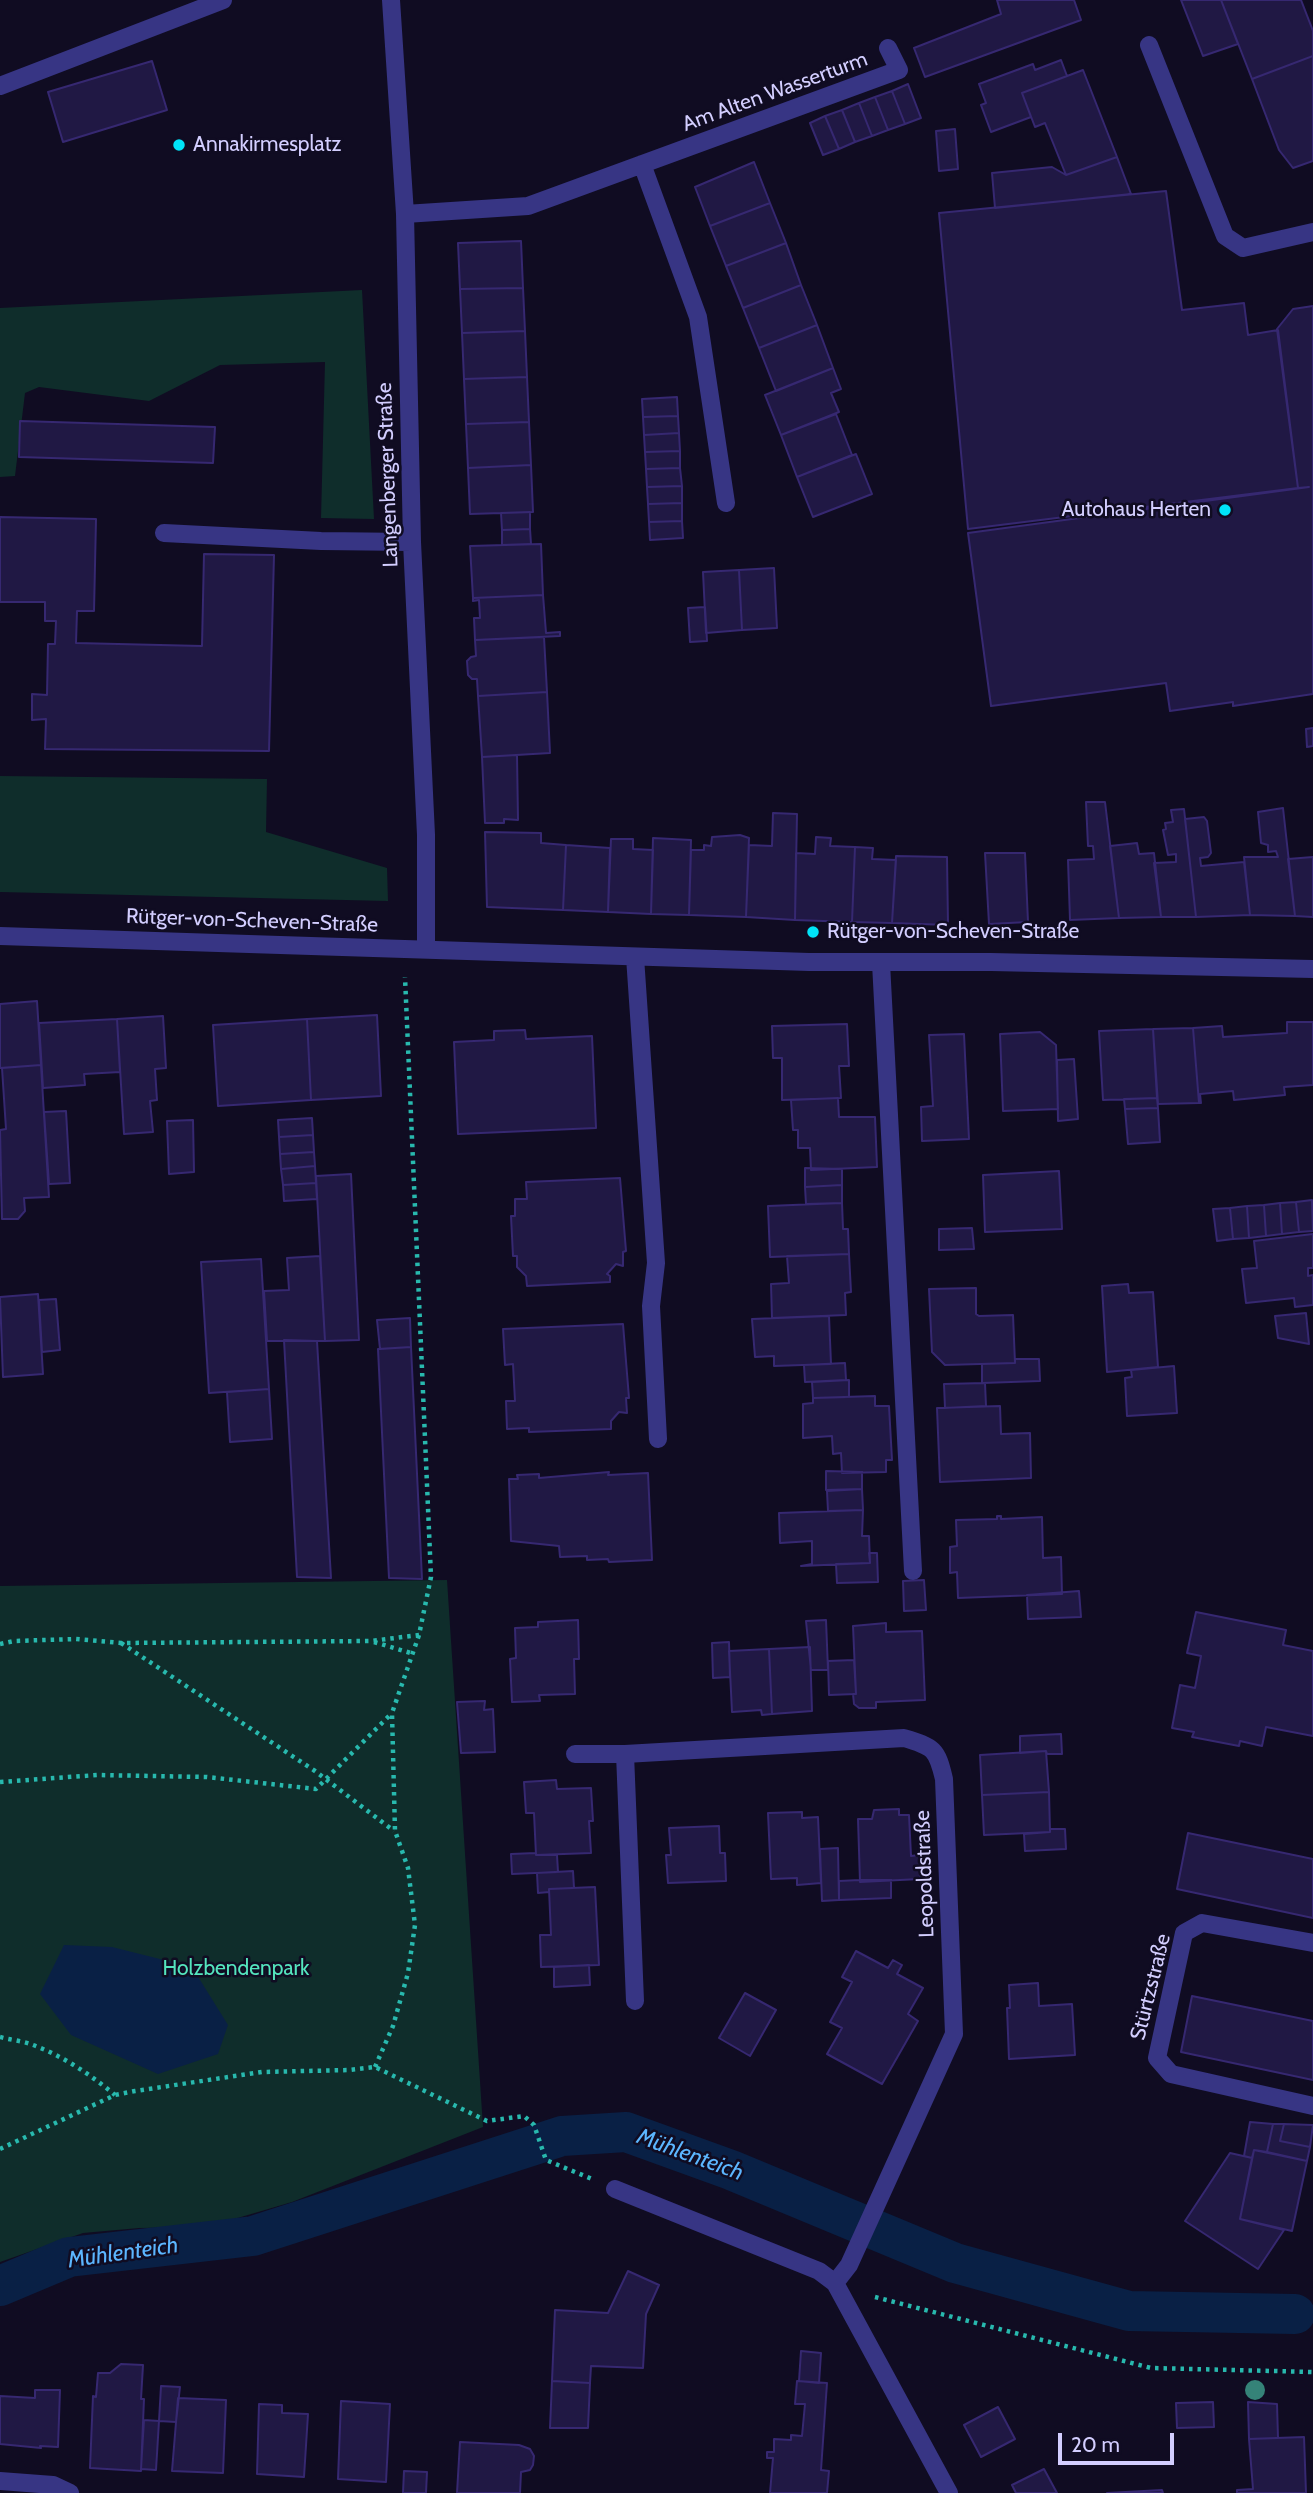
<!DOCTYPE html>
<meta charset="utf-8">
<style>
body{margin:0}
#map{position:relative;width:1313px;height:2493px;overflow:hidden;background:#100c22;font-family:Cabin,sans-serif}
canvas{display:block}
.scale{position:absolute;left:1058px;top:2433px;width:116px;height:32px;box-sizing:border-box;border:4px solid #d3ceff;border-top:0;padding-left:9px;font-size:21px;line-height:24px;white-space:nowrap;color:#d3ceff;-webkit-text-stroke:5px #100c22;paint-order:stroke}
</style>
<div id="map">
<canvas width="1313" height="2493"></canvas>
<div class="scale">20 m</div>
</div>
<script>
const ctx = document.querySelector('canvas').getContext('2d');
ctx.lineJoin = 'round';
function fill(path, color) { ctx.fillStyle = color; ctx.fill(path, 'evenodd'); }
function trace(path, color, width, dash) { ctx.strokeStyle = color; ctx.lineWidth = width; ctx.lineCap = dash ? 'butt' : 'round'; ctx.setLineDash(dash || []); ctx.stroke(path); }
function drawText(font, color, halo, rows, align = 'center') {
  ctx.font = font + ' Cabin,sans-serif'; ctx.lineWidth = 5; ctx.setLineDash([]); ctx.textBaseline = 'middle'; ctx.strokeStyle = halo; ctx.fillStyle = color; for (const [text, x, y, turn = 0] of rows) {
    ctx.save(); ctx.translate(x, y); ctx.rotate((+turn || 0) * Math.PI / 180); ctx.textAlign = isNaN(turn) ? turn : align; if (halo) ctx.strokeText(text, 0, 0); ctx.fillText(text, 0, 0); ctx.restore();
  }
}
fill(new Path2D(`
 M362 290 374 519 321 518 325 362 220 365 149 401 39 387 25 393 15 476 0 477V308Z
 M0 776 267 779 266 832 387 868 388 901 0 892Z
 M447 1580 483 2127 292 2202 207 2227 139 2228 83 2233 0 2262V1586Z`), '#0f2d2b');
fill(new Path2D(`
 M64 1945 112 1947 192 1967 228 2025 218 2054 158 2074 71 2035 40 1994Z`), '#092045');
trace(new Path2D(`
 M0 2286 69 2257 253 2236 562 2136 626 2132 731 2170 955 2263 1129 2311 1295 2314`), '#092045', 40);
const building = new Path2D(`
 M997 0H1074L1081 20 925 77 914 48 1001 14Z
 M1181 0H1221L1238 44 1203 56Z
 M1221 0H1301L1313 31V56L1252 79Z
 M1313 56V161L1293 168 1279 150 1252 79Z
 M1061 60 1067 76 1022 93 1031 117 991 132 981 105 986 103 979 84 1033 64 1035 70Z
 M152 61 167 110 63 142 48 92Z
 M1083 70 1117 157 1066 175 1045 123 1035 127 1022 93Z
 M908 84 921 118 905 124 892 91Z
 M892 91 905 124 888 130 875 97Z
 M875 97 888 130 872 136 859 103Z
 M859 103 872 136 855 142 842 110Z
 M842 110 855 142 839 149 825 116Z
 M825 116 839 149 823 155 810 123Z
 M955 129 958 169 939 171 936 131Z
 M1117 157 1131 194 995 208 992 173 1052 167 1066 175Z
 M754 162 770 203 710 226 695 187Z
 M1166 191 1182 310 1244 303 1248 335 1278 330 1298 488 968 529 939 213Z
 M770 203 786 243 726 266 710 226Z
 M521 241 523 288 460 289 458 243Z
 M786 243 801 285 743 308 726 266Z
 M801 285 817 325 759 348 743 308Z
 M523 288 525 331 462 333 460 289Z
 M1313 306V694L1233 706V702L1170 711 1166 683 991 706 968 533 1309 487 1298 488 1277 329 1293 309Z
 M817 325 833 368 776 391 759 348Z
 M525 331 527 377 464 379 462 333Z
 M833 368 841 389 831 393 839 412 781 435 765 395Z
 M527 377 529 422 466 424 464 379Z
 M677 397 678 416 643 417 642 399Z
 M836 414 852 455 797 477 781 435Z
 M678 416 679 433 644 435 643 417Z
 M20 421 215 427 213 463 19 457Z
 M529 422 531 465 468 468 466 424Z
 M679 433 680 451 645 452 644 435Z
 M680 451V468L646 469 645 452Z
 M856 454 872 494 813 517 797 477Z
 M531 465 533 512 470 514 468 468Z
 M680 468 682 486 647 487 646 469Z
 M682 486V503L648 504 647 487Z
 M682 503V521L649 522 648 504Z
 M530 512V529L502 530 501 513Z
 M0 517 96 519 94 611H77L76 643 202 646 204 554 274 555 269 751 45 749 46 719 32 720V694L47 695 48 644H55L56 621H45V602H0Z
 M682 521 683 538 650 540 649 522Z
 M530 529 531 544 502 545V530Z
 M541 544 543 595 473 598 470 546Z
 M774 568 777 628 742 630 739 570Z
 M739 570 742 630 706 633 703 572Z
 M543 595 546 633 560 632V636L475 640 474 618H480L479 600 473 601V598Z
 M705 607 707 641 690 642 688 608Z
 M544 637 547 692 478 696 477 679H472L468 675 467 661 471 657 476 656 475 640Z
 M547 692 550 753 482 757 478 696Z
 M1313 728V746L1307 747 1306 729Z
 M517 755 518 820 504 819V823H485L482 757Z
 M1086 802H1105L1119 918 1070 920 1068 860 1094 859 1093 846H1088Z
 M1283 808 1295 916 1250 915 1244 857H1278L1276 851 1268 852V845L1261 843 1258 812Z
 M1184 809 1196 917H1161L1154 863 1176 862V854L1168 855 1163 830 1166 829 1165 823 1173 822 1171 810Z
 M773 813 797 814 795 920 746 917 749 845 772 846Z
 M1204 817 1207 821 1211 853 1208 857 1200 858 1201 866 1244 862 1250 915 1196 917 1185 819Z
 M485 832 541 833V843L566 845 563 910 487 907Z
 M740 835 749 838 746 917 689 915 691 850H704V845L711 846 712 837Z
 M816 837 831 838 830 846 855 847 852 922 795 920 796 853 815 854Z
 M653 838 691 840 689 915 651 914Z
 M611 839H633V849L653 850 651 914 608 912Z
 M1137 843 1139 854 1154 853 1161 917 1119 918 1110 846Z
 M566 845 610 848 608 912 563 910Z
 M855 847 873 848 872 859 896 860 892 923 852 922Z
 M985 853H1025L1028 922 989 924Z
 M896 856 947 857 948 925 892 923Z
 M1313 857V917L1295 916 1288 859Z
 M37 1001 41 1065 0 1068V1004Z
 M377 1015 381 1096 311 1100 307 1019Z
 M163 1016 166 1068 155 1069 157 1100 150 1101 153 1132 124 1134 117 1019Z
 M117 1019 120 1072 84 1074 85 1085 43 1088 39 1023Z
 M307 1019 311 1100 218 1106 213 1025Z
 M1287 1022H1313V1085L1284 1087 1285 1095 1234 1100 1233 1091 1200 1094 1201 1103H1199L1193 1028 1222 1026 1223 1037 1287 1033Z
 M847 1024 849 1066H839L841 1098 782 1100V1058H773L772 1026Z
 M1193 1028 1199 1103 1158 1104 1153 1029Z
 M1153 1029 1157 1098 1103 1100 1099 1031Z
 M525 1030 526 1039 592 1036 596 1128 458 1134 454 1042 494 1040V1031Z
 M1040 1032 1056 1045 1058 1109 1003 1111 1000 1034Z
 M964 1034 969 1139 922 1141 921 1107 933 1106 929 1035Z
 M1074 1059 1078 1119 1058 1121 1057 1060Z
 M41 1065 49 1197 24 1198 25 1211 18 1219H2L0 1130 6 1129 2 1068Z
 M838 1098 839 1117H875L877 1167 811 1170 810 1148H798V1130H793L791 1100Z
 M1157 1098 1158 1108 1125 1109 1124 1099Z
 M1158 1108 1160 1142 1128 1144 1125 1109Z
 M66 1111 70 1183 49 1184 44 1112Z
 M312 1118 313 1135 279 1137 278 1120Z
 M193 1120 194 1172 169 1174 167 1121Z
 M313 1135 314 1152 280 1154 279 1137Z
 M314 1152 315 1166 281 1169 280 1154Z
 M315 1166 316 1183 283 1185 281 1169Z
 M805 1168 842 1169V1185L805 1187Z
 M1059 1171 1062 1229 985 1232 983 1175Z
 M351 1174 359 1340 325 1341 316 1176Z
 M620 1178 626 1251 623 1252V1266L616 1264 607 1274 610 1276V1282L527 1286 526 1276 517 1267V1256H513L511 1216H515V1199H527L526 1182Z
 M316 1183 317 1199 284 1201 283 1185Z
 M842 1185V1203L806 1204 805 1187Z
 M1312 1200 1313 1231 1299 1232 1296 1202Z
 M1296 1202 1299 1232 1282 1234 1280 1203Z
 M842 1203 843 1229H848L849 1254 770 1257 768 1206Z
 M1280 1203 1282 1234 1266 1236 1264 1205Z
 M1264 1205 1266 1236 1249 1238 1247 1206Z
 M1247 1206 1249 1238 1233 1239 1230 1208Z
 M1230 1208 1233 1239 1217 1241 1213 1209Z
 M972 1228 974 1249 939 1250V1229Z
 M1313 1234V1268H1308V1276L1313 1275V1305L1295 1307 1294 1298 1246 1303 1242 1269 1257 1268 1254 1241Z
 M849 1254 851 1292 845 1293 846 1315 772 1318 771 1284 789 1283 787 1256Z
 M320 1256 325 1341H267L264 1291 289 1290 287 1258Z
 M261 1259 269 1389 209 1393 201 1262Z
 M1128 1284 1129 1293 1153 1292 1158 1367 1107 1372 1102 1286Z
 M976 1288V1314L979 1316 1013 1315 1015 1363 945 1365 932 1352 929 1289Z
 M38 1294 43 1374 3 1377 0 1297Z
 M56 1299 60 1350 42 1352 39 1300Z
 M1306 1313 1309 1344 1278 1338 1275 1316Z
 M829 1316 831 1364 774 1366V1356L755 1357 752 1319Z
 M410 1318 411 1347 380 1349 377 1320Z
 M623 1324 629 1398H626L627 1413 619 1412 611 1421V1429L529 1432V1428L507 1429 506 1401H515L513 1364 505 1365 503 1329Z
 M284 1340 317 1341 331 1578 297 1577Z
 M411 1347 422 1579 389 1578 378 1349Z
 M1015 1359H1039L1040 1381 982 1383V1364L1015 1363Z
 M845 1363 846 1380 805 1382 804 1365Z
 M1174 1366 1177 1413 1127 1416 1125 1378 1132 1377 1131 1370Z
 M849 1380V1397L813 1398 812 1382Z
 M985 1383 986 1406 945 1408 944 1384Z
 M269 1389 272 1439 230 1442 227 1392Z
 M875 1396V1406H889L892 1460H886V1472L842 1473 841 1453 833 1454 832 1436 803 1438V1404L813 1403V1398Z
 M1000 1406 1001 1434 1030 1433 1031 1478 940 1482 937 1408Z
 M826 1471 862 1472V1489L826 1490Z
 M609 1472 608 1475 648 1473 652 1560 609 1562 608 1559 587 1560V1556L560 1557 559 1546 511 1541 509 1479H518L517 1475 539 1474V1478Z
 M862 1489 863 1510 828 1511 827 1491Z
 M863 1510 862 1536H869L870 1563 801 1566 812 1564V1541L780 1543 779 1513Z
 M997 1516H1001V1519L1042 1517 1043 1558 1061 1557 1062 1594 958 1598 957 1572 950 1573V1547L957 1546 956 1520 997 1519Z
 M869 1553H877L878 1582 837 1583 836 1564 870 1563Z
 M924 1580 926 1610 904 1611 903 1581Z
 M1079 1591 1081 1617 1028 1619 1027 1595Z
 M1196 1612 1286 1630 1283 1645 1313 1651V1736L1266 1727 1262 1746 1240 1741 1239 1746 1192 1737 1194 1732 1172 1728 1180 1685 1195 1688 1201 1656 1187 1653Z
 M578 1620 579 1659H574L575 1694 539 1695 540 1701 512 1702 510 1659 516 1658 515 1628 538 1627V1622Z
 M826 1620 828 1670H811L806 1621Z
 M886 1623V1632L922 1631 925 1700 876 1702V1708H859L854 1704 853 1694H856L853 1626Z
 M729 1642 730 1677 713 1678 712 1643Z
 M810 1647 812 1711 772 1714 769 1649Z
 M769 1649 772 1714 762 1715 761 1710 732 1712 729 1651Z
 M854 1660 856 1694 829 1695 828 1661Z
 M485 1701 484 1710 493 1709 495 1752 461 1753 457 1702Z
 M1061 1734 1062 1754H1047L1046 1751 1020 1753V1736Z
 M1046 1751 1049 1792 982 1795 980 1755Z
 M556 1780 557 1789 591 1788 593 1821H589L591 1853 536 1855 534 1813H526L524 1782Z
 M1049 1792 1050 1832 984 1835 982 1795Z
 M899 1809V1815H909L911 1856 919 1855 920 1879 860 1882 858 1819H872L874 1810Z
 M802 1812V1818L818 1817 821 1883 797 1885V1878L771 1879 768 1813Z
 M719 1826 720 1853H725L726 1881 668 1883 666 1855H671L669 1828Z
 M1050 1829H1065L1066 1849 1025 1851 1024 1834 1050 1832Z
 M1188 1833 1313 1859V1918L1177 1889Z
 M838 1848 839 1900 822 1901 820 1849Z
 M536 1853V1855H557L558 1872 512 1874 511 1854Z
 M573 1871 574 1888 549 1889V1892L538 1893 537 1873Z
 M860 1880H891V1898L839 1900V1881Z
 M595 1887 599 1965 541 1967 540 1935H551L549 1889Z
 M856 1951 888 1968 893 1960 902 1965 897 1974 923 1988 908 2014 918 2021 882 2084 827 2054 842 2028 830 2022 852 1982 842 1977Z
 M589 1965 590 1985 554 1987V1967Z
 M1038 1983 1039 2006 1072 2004 1075 2055 1009 2059 1007 2008H1010L1009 1985Z
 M745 1993 776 2010 750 2056 719 2038Z
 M1192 1996 1313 2021V2080L1181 2052Z
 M1250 2122 1273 2124 1267 2152 1254 2150 1252 2158 1244 2156Z
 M1273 2124H1284L1280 2141 1310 2147 1307 2161 1267 2152Z
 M1284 2124 1313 2125 1310 2147 1280 2141Z
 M1254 2150 1307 2161 1292 2231 1240 2219Z
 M1230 2153 1252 2158 1240 2219 1284 2230 1258 2269 1185 2221Z
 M628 2271 659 2285 646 2314 643 2368 591 2366 590 2383 552 2381 555 2310 608 2313Z
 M801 2351 821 2353 819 2383 799 2381Z
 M121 2364 143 2365 141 2399H144L141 2471 90 2468 93 2396 96 2397 98 2373H110Z
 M552 2381 590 2383 588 2428H550Z
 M797 2381 827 2383 821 2470 829 2471 827 2493H770L773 2458H767V2452H774V2439L791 2440V2435L802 2436 805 2404H795Z
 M161 2386 180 2387 176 2422 159 2421Z
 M35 2390H60L58 2447 40 2446 41 2448 0 2444V2396L35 2398Z
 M178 2398 226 2400 223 2473 172 2471Z
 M341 2401 390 2404 386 2482 338 2479Z
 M1213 2402 1214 2427 1177 2428 1176 2403Z
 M1248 2402 1277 2404 1278 2438 1249 2439Z
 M259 2404 282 2405V2413L308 2414 304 2477 257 2474Z
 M998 2407 1015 2439 981 2457 964 2425Z
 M144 2420 159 2421 156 2470 141 2469Z
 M1304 2437 1306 2493H1237V2490L1253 2489 1249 2439Z
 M460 2442 519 2445 530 2449 534 2456 533 2465 530 2470 521 2472 520 2493H457Z
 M1044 2469 1057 2493H1016L1012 2485Z
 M404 2471 427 2472 426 2493H403Z
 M1162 2490 1163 2493H1107Z`);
fill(building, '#201844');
trace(building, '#362871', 2);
trace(new Path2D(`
 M374 1642 414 1654
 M121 1643 315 1771 394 1831
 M0 1644 14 1641 76 1639 121 1643 371 1641 419 1635
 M0 1782 97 1775 207 1777 316 1789 391 1714
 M0 2037C11 2040 23 2041 33 2045 63 2056 91 2075 115 2095
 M375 2067 393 2026 408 1973 415 1925 408 1868 395 1831 392 1713 419 1635 431 1577 405 977
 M0 2149 115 2095 135 2091 262 2072 349 2070 375 2067 487 2121 524 2116 534 2125 546 2160 592 2179
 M875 2297 1151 2368 1313 2372`), '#28b9ae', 4.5, [3.5, 5]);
trace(new Path2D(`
 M391 0 405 214 412 542 426 835V949
 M1149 45 1225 236 1243 248 1313 232
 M0 86 223 0
 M642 164 698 317 726 503
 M405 214 528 206 899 70 888 48
 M164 533 321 541 412 542
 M0 936 809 962H991L1313 969
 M635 957 656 1263 651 1306 658 1439
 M881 963 913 1571
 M575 1754H625
 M1313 1943 1202 1923 1184 1933 1157 2058 1171 2074 1313 2106
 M635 2001 625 1754 904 1738C934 1747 937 1749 944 1779L954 2034 849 2265 835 2283
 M615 2189 819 2271 835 2283 949 2493
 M0 2481 53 2485 70 2493`), '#373584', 18);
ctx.fillStyle = '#358378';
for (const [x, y] of [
 [1255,2390]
]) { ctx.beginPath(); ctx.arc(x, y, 10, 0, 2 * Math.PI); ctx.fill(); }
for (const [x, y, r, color] of [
 [179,145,7,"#00e4f9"],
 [1225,510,7,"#00e4f9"],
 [813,932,7,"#00e4f9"]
]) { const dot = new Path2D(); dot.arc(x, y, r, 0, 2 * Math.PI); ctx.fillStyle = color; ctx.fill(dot); trace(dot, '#100c22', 2.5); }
drawText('21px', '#d3ceff', '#100c22', [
 ["Am Alten Wasserturm",775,92,-20],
 ["Langenberger Straße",388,475,-92],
 ["Rütger-von-Scheven-Straße",252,921,2],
 ["Leopoldstraße",925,1874,-92],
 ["Stürtzstraße",1151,1987,-76]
]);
drawText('21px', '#d3ceff', '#100c22', [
 ["Annakirmesplatz",193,145],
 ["Autohaus Herten",1211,510,"right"],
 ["Rütger-von-Scheven-Straße",827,932]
], 'left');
drawText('21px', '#54e5be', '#100c22', [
 ["Holzbendenpark",236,1969]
]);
drawText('italic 23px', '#5cb6ff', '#100c22', [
 ["Mühlenteich",690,2155,20],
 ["Mühlenteich",123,2253,-8]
]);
</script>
